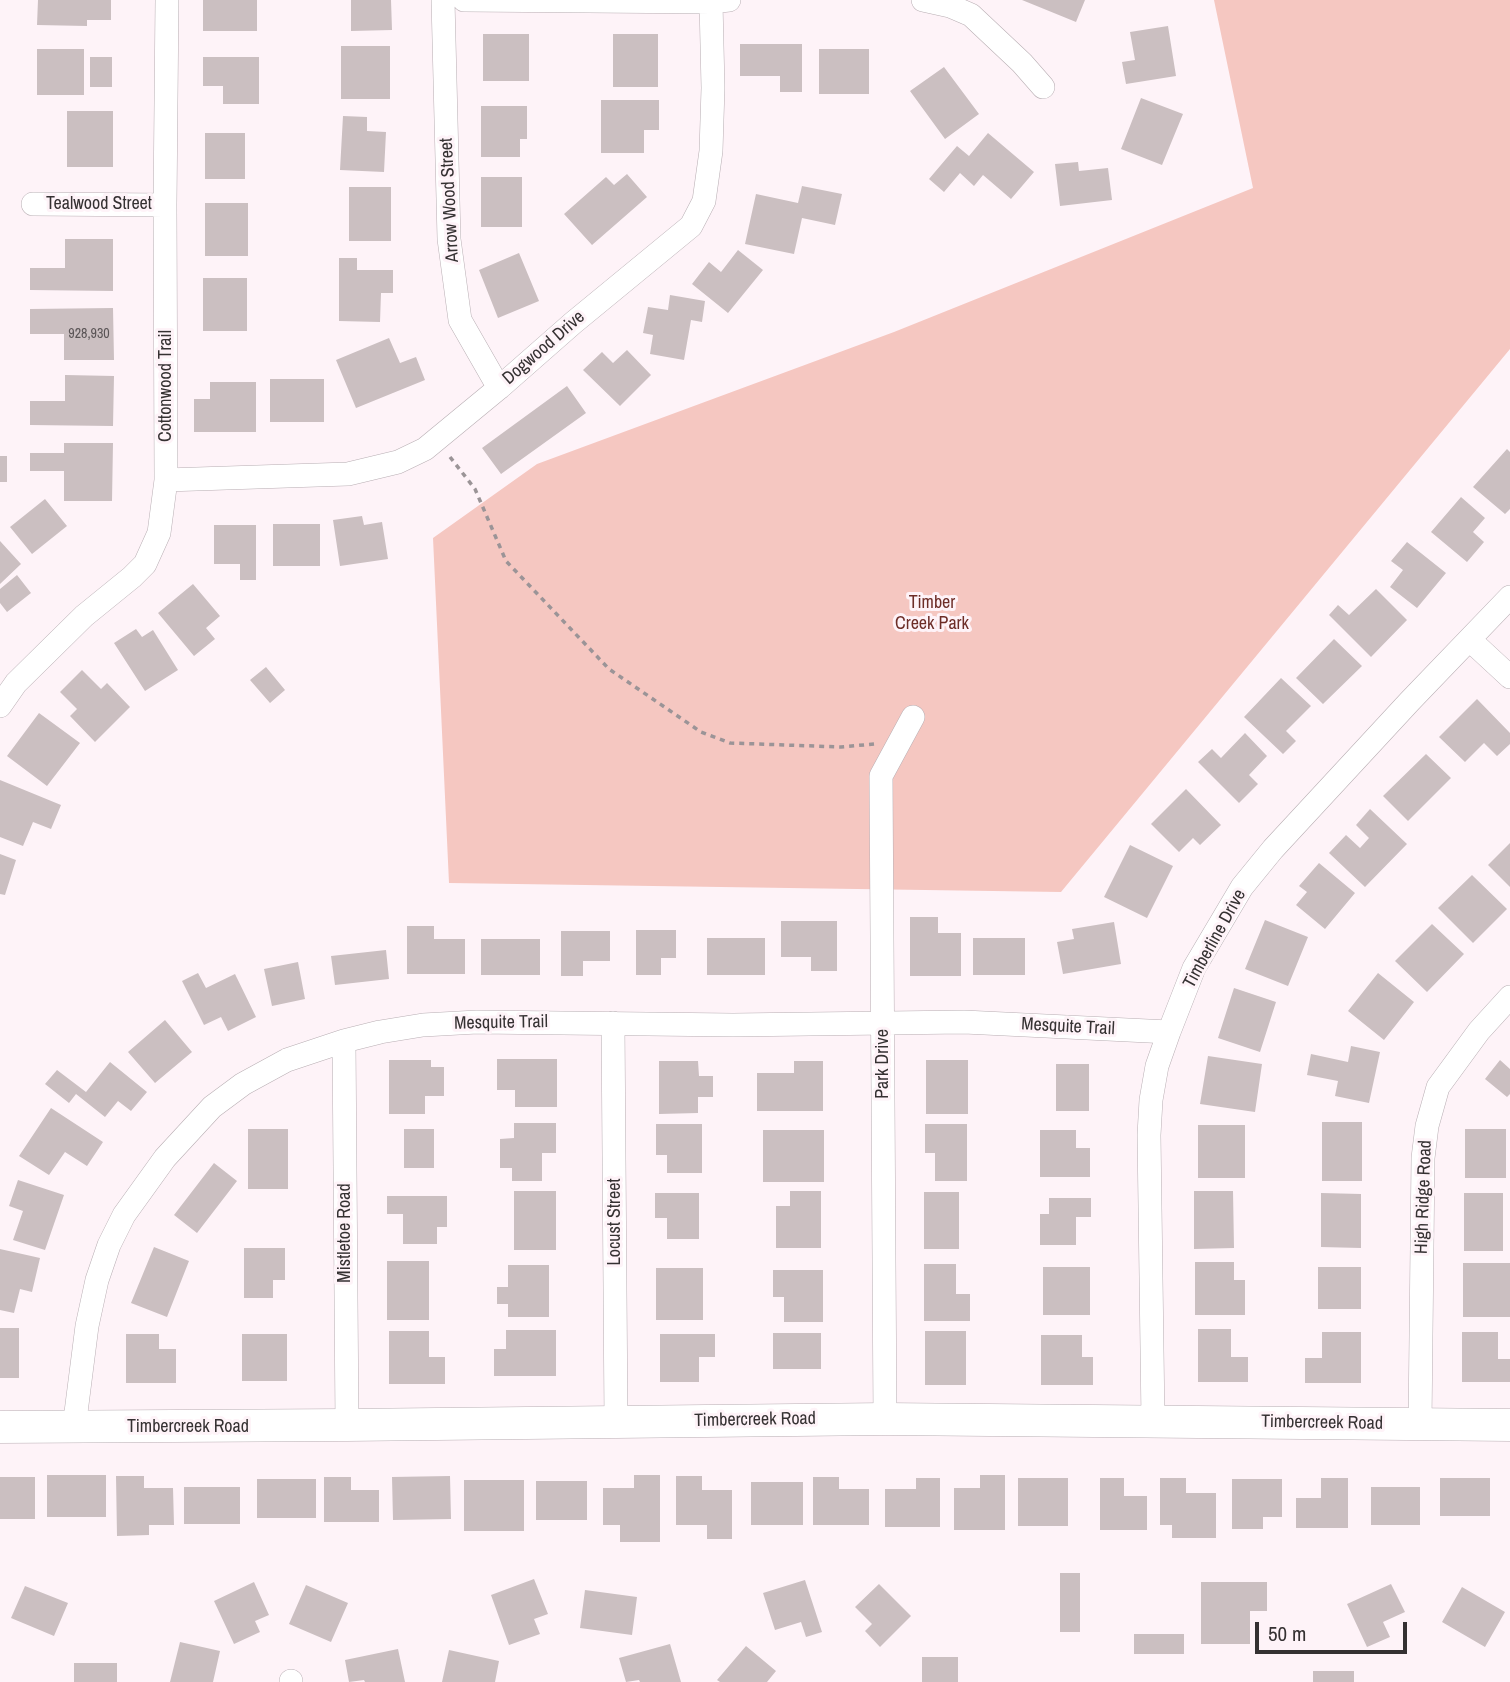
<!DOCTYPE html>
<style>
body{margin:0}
#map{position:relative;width:1510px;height:1682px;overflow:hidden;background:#fef3f8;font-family:"Archivo Narrow",sans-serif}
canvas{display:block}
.scale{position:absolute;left:1255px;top:1622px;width:152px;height:32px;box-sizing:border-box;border:4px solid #353132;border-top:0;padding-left:9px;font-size:21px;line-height:24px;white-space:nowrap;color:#353132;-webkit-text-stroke:5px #fef3f8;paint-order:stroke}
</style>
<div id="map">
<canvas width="1510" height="1682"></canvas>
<div class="scale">50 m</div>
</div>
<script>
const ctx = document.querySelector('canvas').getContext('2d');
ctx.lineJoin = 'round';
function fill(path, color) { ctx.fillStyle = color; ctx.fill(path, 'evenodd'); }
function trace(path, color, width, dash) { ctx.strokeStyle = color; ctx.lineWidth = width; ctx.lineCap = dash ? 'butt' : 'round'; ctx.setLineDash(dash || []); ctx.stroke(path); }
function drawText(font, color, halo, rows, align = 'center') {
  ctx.font = font + ' "Archivo Narrow",sans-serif'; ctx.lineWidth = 6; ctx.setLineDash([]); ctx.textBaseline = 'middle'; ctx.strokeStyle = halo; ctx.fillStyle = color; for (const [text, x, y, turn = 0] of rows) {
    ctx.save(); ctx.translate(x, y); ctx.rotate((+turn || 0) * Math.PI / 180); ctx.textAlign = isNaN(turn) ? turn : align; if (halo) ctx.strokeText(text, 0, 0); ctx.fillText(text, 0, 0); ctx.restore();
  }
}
fill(new Path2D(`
 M1214 0H1510V349L1061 892 449 883 433 538 537 464 894 332 1253 188Z`), '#f5c7c1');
fill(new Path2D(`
 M38 0H111V20H87V26L37 25Z
 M203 0H257V31H203Z
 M351 0H391L392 30 351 31Z
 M1022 0H1085L1076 22Z
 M1168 26 1176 76 1126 84 1122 62 1135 60 1130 32Z
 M483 34H529V81H483Z
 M613 34H658V87H613Z
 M740 44H802V92H780V76H740Z
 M341 46H390V99H341Z
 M37 49H84V95H37Z
 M819 49H869V94H819Z
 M90 57H112V87H90Z
 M203 57H259V104H223V86H203Z
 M944 67 979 114 945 139 910 91Z
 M1141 98 1183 114 1162 165 1121 149Z
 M601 100H659V130H644V153H601Z
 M481 106H527V139H520V157H481Z
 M67 111H113V167H67Z
 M343 116 367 117V131L386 132 384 172 340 170Z
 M205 133H245V179H205Z
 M988 133 1034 172 1011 199 983 175 974 186 960 173 944 192 929 179 957 146 969 156Z
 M1078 162 1079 171 1108 168 1112 200 1060 206 1055 164Z
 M627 174 647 197 592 245 564 214 606 177 614 185Z
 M481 177H522V227H481Z
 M802 186 842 194 835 225 802 218 794 254 745 244 756 194 798 203Z
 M349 187H391V241H349Z
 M205 203H248V256H205Z
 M65 239H113V291L30 290V268H65Z
 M738 250 763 270 728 313 692 284 709 262 721 272Z
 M519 253 539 301 498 318 479 270Z
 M339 258H357V270H393V293H381L380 322 339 321Z
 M203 278H247V331H203Z
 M670 295 705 301 702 322 691 320 684 360 650 354 653 335 643 333 648 307 668 310Z
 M113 308 114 360H64V334H30V309Z
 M389 338 400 363 416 357 425 380 356 408 336 360Z
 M627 350 651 375 620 406 583 370 602 352 613 363Z
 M65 375 114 376 113 426 30 425V401H65Z
 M270 379H324V422H270Z
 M210 382H256V432H194V399H210Z
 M567 386 586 413 501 474 482 448Z
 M64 443H113L112 501H64V471H30V453H64Z
 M1507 449 1510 452V509L1505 514 1473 487Z
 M0 456H7V482H0Z
 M1461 497 1485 518 1473 532 1484 542 1467 562 1431 532Z
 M45 499 67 526 32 554 10 527Z
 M362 516 364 525 382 522 388 559 340 566 333 520Z
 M273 524H320V566H273Z
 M214 525H256V580H240V564H214Z
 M0 541 21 564 0 584Z
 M1407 542 1446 573 1417 608 1390 587 1403 570 1391 561Z
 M17 575 31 593 7 612 0 603V589Z
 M193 584 220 616 206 628 215 639 194 656 158 613Z
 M1376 589 1407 620 1371 657 1329 615 1338 605 1349 615Z
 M136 629 142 637 153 630 178 670 145 691 114 643Z
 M1334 639 1362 666 1323 704 1296 678Z
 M266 667 285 690 270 703 250 680Z
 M82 670 101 689 107 683 130 707 95 742 70 716 77 709 60 692Z
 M1281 678 1311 706 1286 731 1296 741 1283 754 1244 717Z
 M1477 699 1510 733V744L1497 756 1484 743 1465 762 1439 737Z
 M39 713 80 743 47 786 7 756Z
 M1245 733 1267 756 1249 775 1258 784 1239 803 1198 762 1212 749 1221 758Z
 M1426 754 1451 778 1408 821 1383 796Z
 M0 780 61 805 51 829 33 822 23 846 0 837Z
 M1186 789 1221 825 1200 845 1193 838 1179 852 1151 824Z
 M1370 809 1407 844 1365 887 1329 853 1346 835 1360 848 1369 838 1356 825Z
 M1510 843V887L1488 865Z
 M1130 845 1173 866 1147 918 1104 897Z
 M0 854 16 860 5 895 0 894Z
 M1319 863 1355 893 1325 929 1296 905 1307 892 1299 886Z
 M1472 875 1507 909 1473 943 1438 908Z
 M910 917H938V933H961V976H910Z
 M1265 920 1308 937 1288 986 1245 969Z
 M781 921H837V971H811V957H781Z
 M1114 922 1121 964 1063 974 1057 942 1074 939 1072 929Z
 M1432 924 1464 954 1427 992 1395 961Z
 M407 926H434V939H465V974H407Z
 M636 930H676V958H661V975H636Z
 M561 931H610V961H583V976H561Z
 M707 938H765V975H707Z
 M973 938H1025V975H973Z
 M481 939H540V975H481Z
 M386 950 389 979 335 985 331 956Z
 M298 962 305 999 272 1006 264 969Z
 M198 973 206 988 235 974 256 1017 228 1031 221 1017 204 1025 182 981Z
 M1378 973 1414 1002 1384 1040 1348 1011Z
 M1234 988 1276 1002 1260 1052 1218 1038Z
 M165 1020 192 1052 155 1083 128 1052Z
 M1351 1046 1380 1052 1369 1103 1335 1096 1338 1081 1307 1075 1311 1054 1348 1062Z
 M1208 1056 1262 1064 1255 1112 1200 1104Z
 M497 1059H557V1107H515V1090H497Z
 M389 1060H431V1067H444V1096H425V1114H389Z
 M926 1060H968V1114H926Z
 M1500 1060 1510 1069V1094L1507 1097 1485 1079Z
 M659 1061H698L699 1076H713V1097H698V1113L659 1114Z
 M794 1061H823V1111H757V1073H794Z
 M110 1062 147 1092 131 1111 118 1101 105 1117 76 1094 69 1103 45 1084 57 1070 86 1092Z
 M1056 1064H1089V1111H1056Z
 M51 1108 103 1142 87 1166 65 1152 49 1175 19 1156Z
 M1322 1122H1362V1181H1322Z
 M514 1123H556V1153H542V1181H512V1168H500V1139L514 1138Z
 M656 1124H702V1173H667V1155H656Z
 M925 1124H967V1181H935V1153H925Z
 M1198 1125H1245V1178H1198Z
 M248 1129H288V1189H248Z
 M404 1129H434V1168H404Z
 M1465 1129H1506V1178H1465Z
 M763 1130H824V1182H763Z
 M1040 1130H1076V1148H1090V1177H1040Z
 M214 1163 237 1181 197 1233 174 1215Z
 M18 1180 64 1195 45 1250 13 1240 23 1211 9 1206Z
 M514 1191H556V1250H514Z
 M790 1191H821V1248H776V1206H790Z
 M1194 1191H1233L1234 1248 1194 1249Z
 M924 1192H959V1249H924Z
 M655 1193H699V1239H667V1218H655Z
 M1321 1193 1361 1194V1248L1321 1247Z
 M1464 1193H1503V1251H1464Z
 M387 1196H447V1227H437V1244H403V1214H387Z
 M1049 1198H1091V1217H1076V1245H1040V1214H1049Z
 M154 1247 189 1261 167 1317 131 1303Z
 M244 1248H285V1280H273V1298H244Z
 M0 1249 40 1258 32 1292 20 1289 14 1313 0 1310Z
 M387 1261H429V1320H387Z
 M1195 1262H1234V1280H1245V1315H1195Z
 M1463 1263H1510V1317H1463Z
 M924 1264H956V1294H970V1321H924Z
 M508 1265H549V1317H508V1304H497V1287H508Z
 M1043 1267H1090V1315H1043Z
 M1318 1267H1361V1309H1318Z
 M656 1268H703V1320H656Z
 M773 1270H823V1322H784V1297H773Z
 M0 1328H19V1378H0Z
 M1198 1329H1231V1357H1248V1382H1198Z
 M506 1330H556V1376H494V1349H506Z
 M389 1331H429V1357H445V1384H389Z
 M925 1331H966V1385H925Z
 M1322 1332H1361V1383H1305V1358H1322Z
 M1462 1332H1498V1359H1510V1382H1462Z
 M773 1333H821V1369H773Z
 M126 1334H159V1349H176V1383H126Z
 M242 1334H287V1381H242Z
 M660 1334H715V1357H699V1382H660Z
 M1041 1335H1082V1357H1093V1385H1041Z
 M47 1475H106V1517H47Z
 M634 1475H660V1542H620V1525H603V1488H634Z
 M980 1475H1005V1530H954V1488H980Z
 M116 1476H144V1488H173L174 1525H149V1535L117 1536Z
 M450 1476 451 1519 393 1520 392 1477Z
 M676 1476H702V1490H732V1539H707V1525H676Z
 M0 1477H35V1519H0Z
 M324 1477H351V1490H379V1522H324Z
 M813 1477H839V1489H869V1525H813Z
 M916 1478H940V1527H885V1489H916Z
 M1018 1478H1068V1526H1018Z
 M1100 1478H1124V1496H1147V1530H1100Z
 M1160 1478H1186V1493H1216V1538H1172V1525H1160Z
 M1321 1478H1348V1528H1296V1498H1321Z
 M1440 1478H1490V1516H1440Z
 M257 1479H316V1518H257Z
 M1232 1479H1282V1517H1263V1529H1232Z
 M464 1480H524V1531H464Z
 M536 1481H587V1520H536Z
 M751 1482H803V1525H751Z
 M184 1487H240V1524H184Z
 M1371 1487H1420V1525H1371Z
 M1060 1573H1080V1632H1060Z
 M534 1579 548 1614 534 1619 540 1634 509 1645 491 1595Z
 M805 1580 822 1632 806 1637 801 1622 775 1630 763 1593Z
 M254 1582 269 1615 255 1621 260 1632 234 1644 214 1601Z
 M1201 1582H1267V1611H1250V1644H1201Z
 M879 1584 911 1616 880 1647 865 1631 872 1624 855 1607Z
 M1391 1584 1405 1612 1383 1622 1390 1637 1367 1647 1347 1604Z
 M306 1585 348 1603 331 1642 289 1624Z
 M25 1586 68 1603 54 1636 11 1618Z
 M1462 1587 1505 1612 1485 1647 1442 1622Z
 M585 1590 637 1597 632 1635 580 1628Z
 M1134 1634H1184V1654H1134Z
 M180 1642 220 1651 213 1682H170Z
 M670 1644 681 1682H640L639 1680 626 1682 619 1658Z
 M746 1646 776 1671 767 1682H720L717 1680Z
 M398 1649 405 1682H365L364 1680 349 1682 345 1660Z
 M449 1650 499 1661 495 1682H442Z
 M922 1657H958V1682H922Z
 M74 1663H117V1682H74Z
 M1313 1671H1354V1682H1313Z`), '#cbbfc1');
const street = new Path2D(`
 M443 0 449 239 460 320 499 388
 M464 0 711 2 729 0
 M923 0 950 6 971 15 1022 63 1043 87
 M33 204 165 205
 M166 480 348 474 398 462 425 449 499 388 573 323 691 226 704 201 711 151 713 88 711 2
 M1470 640 1510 677
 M0 706 16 683 84 616 132 577 145 564 159 533 166 480 165 205 167 0
 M613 1023 616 1421
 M344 1041 347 1425
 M885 1419 881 776 913 717
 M1153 1420 1149 1135 1151 1100 1157 1066 1169 1032 1194 968 1242 887 1273 849 1410 701 1510 597
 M1420 1424 1423 1158 1427 1126 1438 1087 1479 1031 1510 997
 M74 1428 87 1326 97 1280 109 1245 124 1215 165 1158 212 1107 243 1084 287 1060 344 1041 380 1032 423 1025 477 1022 733 1025 964 1022 1169 1032
 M291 1681V1682`);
const secondary = new Path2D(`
 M0 1427 347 1425 885 1419 1510 1425`);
trace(street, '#b8aeb3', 24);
trace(secondary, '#b8aeb3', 33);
trace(new Path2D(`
 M450 457 475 489 506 561 609 669 701 732 730 743 841 747 874 744`), '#9b9497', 3.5, [5, 5]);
trace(street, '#fff', 23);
trace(secondary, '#fff', 32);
drawText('14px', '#5a5456', null, [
 ["928,930",89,334]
]);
drawText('18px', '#353132', '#fef3f8', [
 ["Arrow Wood Street",450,200,-93],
 ["Tealwood Street",99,204],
 ["Dogwood Drive",544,348,-41],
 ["Cottonwood Trail",166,386,-90],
 ["Timberline Drive",1215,939,-61],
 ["Mesquite Trail",501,1023,-1],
 ["Mesquite Trail",1068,1027,3],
 ["Park Drive",883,1064,-90],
 ["High Ridge Road",1424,1197,-88],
 ["Locust Street",615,1222,-90],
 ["Mistletoe Road",345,1233,-90],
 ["Timbercreek Road",755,1420,-1],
 ["Timbercreek Road",1322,1423,1],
 ["Timbercreek Road",188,1427]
]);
drawText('18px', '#6d2d27', '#fef3f8', [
 ["Timber",932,603],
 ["Creek Park",932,624]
]);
</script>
